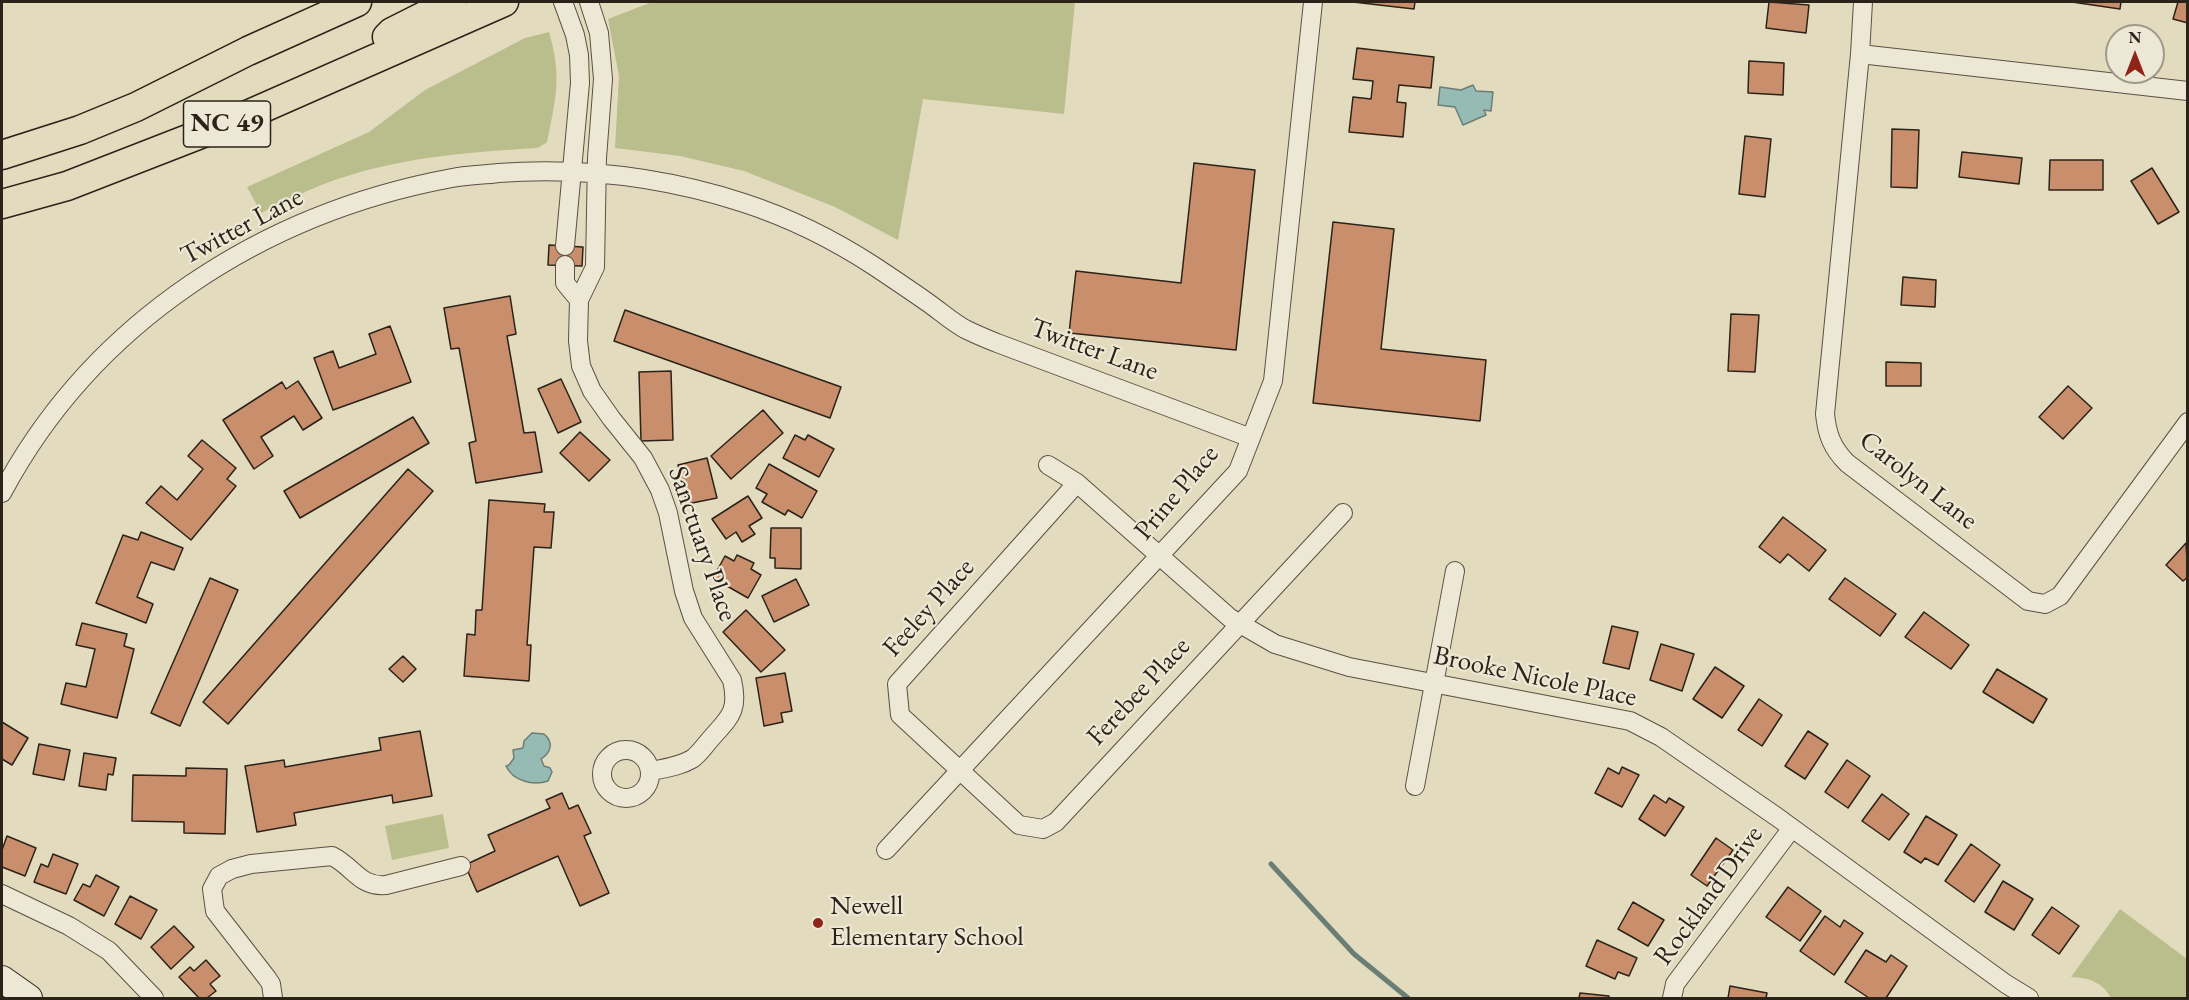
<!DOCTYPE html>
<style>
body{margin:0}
#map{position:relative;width:2189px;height:1000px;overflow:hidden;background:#e3dbbe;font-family:"EB Garamond",serif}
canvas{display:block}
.frame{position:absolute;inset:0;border:3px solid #2b2319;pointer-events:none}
.north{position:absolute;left:2105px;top:24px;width:60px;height:60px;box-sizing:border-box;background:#ede8d5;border:2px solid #9f998a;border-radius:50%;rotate:0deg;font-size:16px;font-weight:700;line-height:24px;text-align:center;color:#2b2319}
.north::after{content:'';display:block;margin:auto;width:21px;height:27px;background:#8f2418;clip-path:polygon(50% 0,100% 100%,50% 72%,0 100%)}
</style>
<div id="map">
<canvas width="2189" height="1000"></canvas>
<div class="frame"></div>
<div class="north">N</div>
</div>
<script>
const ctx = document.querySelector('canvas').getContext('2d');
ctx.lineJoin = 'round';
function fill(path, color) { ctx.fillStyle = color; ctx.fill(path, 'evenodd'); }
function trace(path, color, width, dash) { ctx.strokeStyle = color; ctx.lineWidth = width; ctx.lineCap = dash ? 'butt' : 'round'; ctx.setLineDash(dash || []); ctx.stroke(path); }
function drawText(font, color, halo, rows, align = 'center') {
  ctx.font = font + ' "EB Garamond",serif'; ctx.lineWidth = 4.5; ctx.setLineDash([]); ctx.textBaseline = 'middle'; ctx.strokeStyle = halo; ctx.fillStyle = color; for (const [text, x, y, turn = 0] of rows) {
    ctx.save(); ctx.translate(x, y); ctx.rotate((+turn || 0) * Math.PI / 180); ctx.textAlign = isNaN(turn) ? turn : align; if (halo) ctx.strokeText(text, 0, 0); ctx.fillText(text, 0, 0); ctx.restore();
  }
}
fill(new Path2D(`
 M652 2H1075L1064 114 923 99 898 240 835 207 744 171 680 156 615 148 619 76 608 19Z
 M549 32C562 77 556 97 547 142L538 148C466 152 392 158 324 184 303 192 282 203 261 213L247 187 369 132 425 90 525 38Z
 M443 814 449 848 392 860 385 826Z
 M2120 909 2187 959V998H2111C2102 982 2090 978 2071 977Z`), '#babe8d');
const water = new Path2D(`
 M1473 85 1476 91 1493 92 1491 111 1484 110 1486 115 1463 125 1455 107 1438 105 1440 87 1461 90Z
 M532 733 544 734C554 742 551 753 541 759L544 766 550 768 552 772 548 781C533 786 513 781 506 766L509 765 514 758 513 750 523 748 524 741Z`);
fill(water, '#95bbb4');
trace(water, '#6b7e76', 1.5);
trace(new Path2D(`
 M1271 864 1354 954 1408 998`), '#6b7e76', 5);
const building = new Path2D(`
 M1353 2H1415L1414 9Z
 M1769 2 1809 5 1806 33 1766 28Z
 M2072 2H2121L2120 9Z
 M2178 2H2188V23L2173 19Z
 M1357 48 1434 57 1431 88 1399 85 1397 102 1406 103 1403 137 1349 132 1353 97 1371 99 1373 81 1353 79Z
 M1749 61 1784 63 1783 95 1748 93Z
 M1892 129 1919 130 1917 188 1891 187Z
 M1745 136 1771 139 1765 197 1739 194Z
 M1962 152 2022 158 2019 184 1959 177Z
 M2050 160H2103V190H2049Z
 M1194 163 1255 170 1236 350 1069 333 1076 271 1181 283Z
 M2152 168 2179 212 2158 224 2131 181Z
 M1333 222 1394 229 1381 349 1486 360 1480 421 1313 403Z
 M549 245 583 247 582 266 548 265Z
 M1903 277 1936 280 1935 307 1901 305Z
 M510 296 516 334 507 336 524 433 535 432 542 472 476 483 469 443 476 441 459 348 451 349 444 308Z
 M625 310 841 387 830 418 614 341Z
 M1731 314 1759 315 1755 372 1728 371Z
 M390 326 411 382 333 410 314 358 333 351 339 368 376 354 369 334Z
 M1886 362 1921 363V386H1886Z
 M671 371 673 440 641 441 639 372Z
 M561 379 581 422 558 433 538 389Z
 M298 381 322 418 303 430 294 416 261 437 273 456 254 469 223 420 282 382 286 389Z
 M2068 386 2092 408 2063 439 2039 417Z
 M763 410 783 433 731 479 711 456Z
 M413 417 429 443 300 518 284 491Z
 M580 432 610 460 589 481 560 453Z
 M795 435 805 440 808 435 834 449 819 477 783 458Z
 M202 440 236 468 227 479 236 486 191 540 146 503 161 486 177 500 203 469 188 456Z
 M707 458 717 498 687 504 678 465Z
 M769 464 817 491 802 518 788 510 785 515 762 502 767 494 756 488Z
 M408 469 433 491 228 724 203 702Z
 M748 496 762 518 749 526 755 534 742 542 736 532 726 539 712 519Z
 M489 500 545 504 544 512H554L551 548 534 547 527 645H531L529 681 464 676 467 634 475 635 476 610H482Z
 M1783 517 1826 550 1809 571 1788 554 1780 563 1759 547Z
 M771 528H801V569L775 568V558H770Z
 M141 532 183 548 174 570 151 562 137 597 153 604 146 623 96 603 123 535 138 540Z
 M2186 543 2188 577 2183 581 2166 565Z
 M737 555 754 563 751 569 761 575 748 598 713 578 725 556 734 561Z
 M210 578 238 590 180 726 151 713Z
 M1845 578 1896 614 1880 636 1829 599Z
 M796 579 809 605 774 622 762 596Z
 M746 610 785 650 761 672 723 632Z
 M1924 612 1969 645 1951 669 1905 637Z
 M82 623 127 634 124 646 134 649 117 718 61 704 66 683 86 687 95 649 76 645Z
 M1612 626 1638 632 1629 669 1603 663Z
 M1661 644 1694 654 1682 691 1650 680Z
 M403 656 416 669 403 682 389 669Z
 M1715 667 1744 686 1722 718 1693 699Z
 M1997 669 2047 699 2033 723 1983 692Z
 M785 673 792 711 781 713 783 722 764 726 756 678Z
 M1759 699 1782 715 1762 746 1738 730Z
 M2 722 28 738 12 765 2 759Z
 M420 731 432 796 393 803 392 795 294 813 296 825 257 832 245 766 284 760 285 767 381 750 379 738Z
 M1808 731 1828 744 1805 779 1785 766Z
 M39 744 70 750 64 780 33 774Z
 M84 753 116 758 113 775 108 774 106 790 79 786Z
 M1847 760 1870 776 1848 808 1825 792Z
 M1622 767 1639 775 1622 807 1595 793 1608 768 1619 774Z
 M186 768 227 769 225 834 184 833V822L132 821 133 775 186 776Z
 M562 793 569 809 578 805 591 833 584 836 609 893 580 906 558 856 477 892 465 865 495 851 488 835 550 808 546 800Z
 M1882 794 1909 814 1889 840 1862 821Z
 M1654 795 1666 803 1669 798 1684 807 1665 836 1639 819Z
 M1926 816 1957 835 1938 865 1925 858 1921 863 1904 852Z
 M7 836 36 848 25 876 2 867V850Z
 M1716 838 1733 850 1707 886 1691 875Z
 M1971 844 2000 865 1974 902 1945 881Z
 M53 854 78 864 66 894 34 882 41 864 48 867Z
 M96 875 119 887 104 916 74 900 83 884 90 887Z
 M2003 881 2033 899 2014 930 1985 912Z
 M1788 887 1821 911 1800 941 1766 917Z
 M130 896 157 910 141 939 115 924Z
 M1633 902 1664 920 1648 946 1618 929Z
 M2052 907 2079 926 2059 954 2032 935Z
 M1825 916 1840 927 1844 920 1863 933 1834 975 1800 951Z
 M174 926 194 947 171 969 151 947Z
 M1597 940 1637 958 1629 976 1618 972 1615 979 1586 966Z
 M1866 950 1886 962 1891 955 1907 966 1886 998H1869L1845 982Z
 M206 960 220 976 210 984 216 991 207 998H199L179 977 190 967 194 971Z
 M1730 986 1767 993 1766 998H1728Z
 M1580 993 1609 996V998H1579Z`);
fill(building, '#c98e6b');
trace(building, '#2b2319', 1.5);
const street = new Path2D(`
 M563 2 575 35 579 55 580 83 565 246
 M589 2 599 33 603 79 597 158 595 267 579 300 578 341 581 366 592 391 611 418 643 458 660 490 668 513 684 591 693 618 732 680C740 714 727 719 708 742 703 748 698 755 692 759 678 767 665 768 651 771
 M1863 2 1860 54 1825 414C1827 434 1832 448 1847 463L2028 601 2045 604 2060 596 2188 422
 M1860 54 2188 91
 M565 265V283L579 300
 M1048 465 1077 483 1230 618 1275 644 1349 667 1630 721 1661 737 1777 817 2006 984 2029 998
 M1077 483 897 684 900 715 1019 825 1043 829 1056 822 1343 513
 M2 493C93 322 263 213 452 178 467 175 483 175 498 173 582 167 664 177 744 203 790 218 834 240 874 266 892 278 910 290 927 302 940 311 952 322 965 329 975 334 987 339 997 343L1251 438
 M602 774a24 24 0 1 1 48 0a24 24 0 1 1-48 0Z
 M1415 786 1455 571
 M886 850 1238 471 1273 381 1313 2
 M2 894 69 926 109 951 154 998
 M273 998 271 984 267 978 215 911 212 889 219 876 232 869 251 864 332 856C354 867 359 887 386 885L461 866
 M1672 998 1675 984 1792 828`);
const secondary = new Path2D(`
 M2 979 29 998`);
const primary = new Path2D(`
 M387 37 392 32 452 2
 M2 155 80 130 136 107 248 51 357 2
 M2 204 67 186 229 123 504 2`);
trace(street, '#595142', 20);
trace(secondary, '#2b2319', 28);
trace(primary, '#2b2319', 31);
trace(street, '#ede8d5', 18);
trace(secondary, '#ede8d5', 26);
trace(primary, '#e3dbbe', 28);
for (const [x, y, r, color] of [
 [818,923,6,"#8f2418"]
]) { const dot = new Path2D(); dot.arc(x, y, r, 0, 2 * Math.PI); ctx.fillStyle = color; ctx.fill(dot); trace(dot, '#ede8d5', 2); }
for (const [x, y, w] of [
 [227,124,87]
]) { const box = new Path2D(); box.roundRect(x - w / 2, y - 23, w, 46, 4.5); ctx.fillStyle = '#ede8d5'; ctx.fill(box); trace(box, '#2b2319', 1.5); }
drawText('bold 26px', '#2b2319', null, [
 ["NC 49",227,124]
]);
drawText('27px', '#2b2319', '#ede8d5', [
 ["Twitter Lane",242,227,-28],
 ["Twitter Lane",1094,350,20],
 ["Carolyn Lane",1918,481,38],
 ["Prine Place",1177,493,-50],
 ["Sanctuary Place",702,544,71],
 ["Feeley Place",929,608,-48],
 ["Brooke Nicole Place",1535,677,12],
 ["Ferebee Place",1139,692,-47],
 ["Rockland Drive",1709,896,-54]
]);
drawText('27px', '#2b2319', '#ede8d5', [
 ["Newell",830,907],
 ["Elementary School",830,938]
], 'left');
</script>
